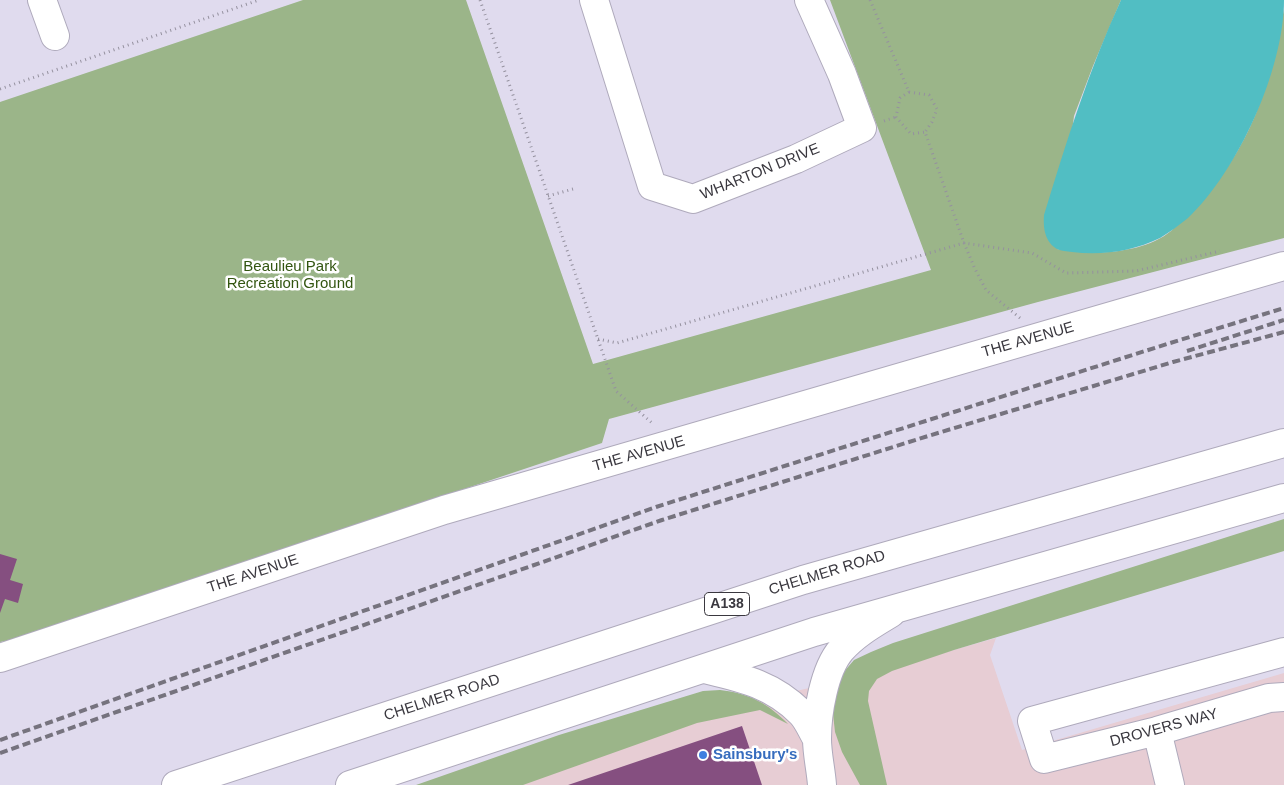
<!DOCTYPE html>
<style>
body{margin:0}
canvas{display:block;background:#e0dbee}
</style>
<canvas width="1284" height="785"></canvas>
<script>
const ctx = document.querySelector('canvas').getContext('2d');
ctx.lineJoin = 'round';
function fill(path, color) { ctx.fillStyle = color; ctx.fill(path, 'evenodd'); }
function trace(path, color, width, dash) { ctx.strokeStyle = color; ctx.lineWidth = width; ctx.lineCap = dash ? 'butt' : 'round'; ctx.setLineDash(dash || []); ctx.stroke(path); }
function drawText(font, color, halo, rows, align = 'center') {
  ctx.font = font + ' Arial,sans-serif'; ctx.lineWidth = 5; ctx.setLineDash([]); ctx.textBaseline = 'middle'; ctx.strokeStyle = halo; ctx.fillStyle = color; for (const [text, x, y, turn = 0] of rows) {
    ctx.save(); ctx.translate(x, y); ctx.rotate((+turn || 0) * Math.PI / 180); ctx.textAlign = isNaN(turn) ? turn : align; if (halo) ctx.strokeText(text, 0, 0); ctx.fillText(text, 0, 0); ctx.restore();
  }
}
fill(new Path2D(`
 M996 638 990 655 1022 750 1284 673V785H508L730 706 862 676Z`), '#e7cdd4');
fill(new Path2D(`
 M303 0H466L593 364 931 270 830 0H1121L1093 66 1074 116 1057 249C1091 256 1143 254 1171 231 1179 224 1187 215 1195 207 1250 151 1271 84 1284 9V238L1038 302 609 419 602 443 12 640 0 642V102Z
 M1284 519V551L954 650 892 671 877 679 869 691 868 701 887 785H860L842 752 835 732 832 705 842 674 854 660 871 652 893 643Z
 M720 690C749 693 769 704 788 724L760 710 697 723 523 785H416L559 735 703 691Z`), '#9bb589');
fill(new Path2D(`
 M1121 0H1284C1284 69 1238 171 1188 218 1179 225 1170 232 1160 238 1133 251 1102 256 1072 252 1067 251 1061 251 1057 249 1045 242 1043 228 1044 215 1066 142 1089 70 1121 0Z`), '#51bec3');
fill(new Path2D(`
 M0 554 17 559 10 580 23 584 18 603 5 599 0 613Z
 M742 726 762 785H568Z`), '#854f80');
const minor = new Path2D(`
 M42 0 55 36
 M594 0 652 186 693 199 796 159 862 128 842 74 809 0
 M1284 652 1032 721 1044 759 1157 731 1269 698 1284 697
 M0 658 444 510 1284 266
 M704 669C742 678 772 684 801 713 808 720 812 731 817 739
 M1157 731 1170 785
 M822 785C821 770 817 754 817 739 817 713 824 670 841 650 855 634 873 624 891 613`);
const major = new Path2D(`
 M176 785 803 580 1284 443
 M350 785 814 632 1284 498`);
trace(minor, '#afaabc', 30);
trace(major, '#afaabc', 30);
trace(new Path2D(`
 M480 0 616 391 652 423
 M870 0 909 92 929 95 937 109 932 122 925 132 964 243 975 269 986 290 1020 318
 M0 89 259 0
 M909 92 900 98 896 117 911 134 925 132
 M884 121 896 117
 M548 196 573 189
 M598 339 617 343 964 243 1032 253 1066 273 1136 271 1220 251`), '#95919f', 3, [1, 4]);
trace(minor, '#fff', 28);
trace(major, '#fff', 28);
trace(new Path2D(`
 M1187 351 1284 320
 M0 740 656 507 1167 344 1284 308
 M0 753 662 520 928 436 1173 362 1284 332`), '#76737e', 4, [8, 4]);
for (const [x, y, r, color] of [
 [703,755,5,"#3f7fe0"]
]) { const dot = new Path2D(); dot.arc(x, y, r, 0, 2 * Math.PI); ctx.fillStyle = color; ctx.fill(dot); trace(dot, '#fff', 2); }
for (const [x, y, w] of [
 [727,604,45]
]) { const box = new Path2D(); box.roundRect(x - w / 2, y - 11.5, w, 23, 4); ctx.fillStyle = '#fff'; ctx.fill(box); trace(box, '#3a383f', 1); }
drawText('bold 14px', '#3a383f', null, [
 ["A138",727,604]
]);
drawText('15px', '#3a383f', '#fff', [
 ["WHARTON DRIVE",760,172,-22],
 ["THE AVENUE",1028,340,-16],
 ["THE AVENUE",639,454,-16],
 ["CHELMER ROAD",827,573,-17],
 ["THE AVENUE",253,574,-18],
 ["CHELMER ROAD",442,698,-18],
 ["DROVERS WAY",1164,728,-15]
]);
drawText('15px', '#325510', '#fff', [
 ["Beaulieu Park",290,267],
 ["Recreation Ground",290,284]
]);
drawText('bold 15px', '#366cbe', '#fff', [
 ["Sainsbury's",713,755]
], 'left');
</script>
